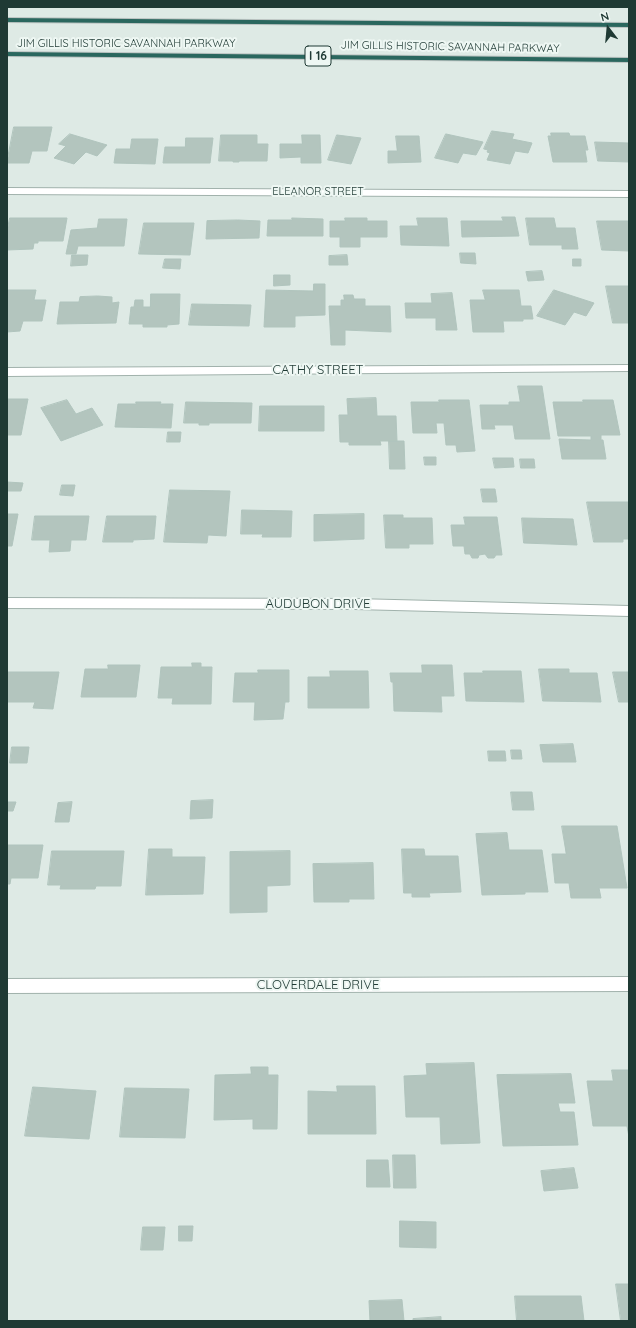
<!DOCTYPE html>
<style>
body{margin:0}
#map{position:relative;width:636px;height:1328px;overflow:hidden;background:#deeae5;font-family:Quicksand,sans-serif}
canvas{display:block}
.frame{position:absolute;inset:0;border:8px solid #1f3a34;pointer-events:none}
.north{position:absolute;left:588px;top:8px;width:40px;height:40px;-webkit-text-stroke:3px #eef7f3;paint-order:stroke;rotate:344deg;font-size:11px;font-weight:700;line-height:16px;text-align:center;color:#1f3a34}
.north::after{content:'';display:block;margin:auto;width:14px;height:18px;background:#1f3a34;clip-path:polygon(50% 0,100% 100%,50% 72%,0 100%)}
</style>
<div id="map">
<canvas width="636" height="1328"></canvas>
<div class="frame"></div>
<div class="north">N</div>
</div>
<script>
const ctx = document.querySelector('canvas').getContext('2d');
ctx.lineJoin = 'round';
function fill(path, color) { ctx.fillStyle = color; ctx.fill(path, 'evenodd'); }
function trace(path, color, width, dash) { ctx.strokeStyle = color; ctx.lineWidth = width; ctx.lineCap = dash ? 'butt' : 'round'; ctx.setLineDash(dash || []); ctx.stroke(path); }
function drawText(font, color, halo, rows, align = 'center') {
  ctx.font = font + ' Quicksand,sans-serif'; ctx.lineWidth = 4; ctx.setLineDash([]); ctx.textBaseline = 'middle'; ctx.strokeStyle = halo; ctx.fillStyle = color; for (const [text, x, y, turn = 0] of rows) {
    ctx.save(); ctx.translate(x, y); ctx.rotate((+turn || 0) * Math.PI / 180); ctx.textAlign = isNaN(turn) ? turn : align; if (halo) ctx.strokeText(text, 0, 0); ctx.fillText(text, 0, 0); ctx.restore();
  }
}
const building = new Path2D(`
 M14 127H52L47 151H32L29 163H7Z
 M492 131 514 134 512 139 532 143 528 153 515 151 510 164 487 160 490 153 487 152 488 150 484 149Z
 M551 133H569L570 136H585L588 150H585L587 162H553L548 136H551Z
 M70 134 107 145 97 156 86 152 74 164 54 158 66 146 59 144Z
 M446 134 483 142 476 155 463 153 458 163 435 158Z
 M221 135H257V144H268L267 161H239V162H233V161H219Z
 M302 135H320L321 163H301V157L280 158V144H302Z
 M337 135 361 138 351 164 328 160Z
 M396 136H419L421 162 388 163V151H397Z
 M186 138H213L210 163H163L165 147H185Z
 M132 139H158L155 164 114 163 116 149H130Z
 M595 142 629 143V162L598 161Z
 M502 217H515L519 236 462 237 461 221H503Z
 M10 218H67L63 241H38V243H34L33 249 7 250V231Z
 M292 218 323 219V236H267L268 220H292Z
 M345 218H367V221H387V237H360V247H340V237H330V221H345Z
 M417 218H447L449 246 401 245 400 226H418Z
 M526 218H554L556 228H575L578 249H562V245H530Z
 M99 219H127L124 246H78L76 254H66L71 230 97 228Z
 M238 220 260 221 259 238 206 239 207 221Z
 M597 221H629V251L602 250Z
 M144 223H194L190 255 139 254Z
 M460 253H475L476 264 461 263Z
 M72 255H88L87 265 71 266Z
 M347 255 348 265H329V256Z
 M165 259H181L180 269 163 268Z
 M573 259H581V266H573Z
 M542 271 544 280 528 281 526 272Z
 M274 275H290V285L274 286Z
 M314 284H325V315L295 316V327H264L266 290 313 291Z
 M606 286H629V323H613Z
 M7 290H36L34 300H46L42 321H23L20 331 7 332Z
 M483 290H519L521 306H531L533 319H523V321H503L504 332H473L470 300H485Z
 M554 290 594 303 586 316 574 312 565 325 537 316Z
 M452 293 457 330H436V318H406L405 303H432L431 294Z
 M151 294H180L179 324 167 325V327H143V324H129L131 307H134L135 300H143V307H150Z
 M344 295H353L354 299H365V306H390L391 332 345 330V345H331L329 306H341V300H344Z
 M98 296 112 297V303L119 302 116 323 57 324 60 302H79L80 297Z
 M192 304 251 305 249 326 189 325Z
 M518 386H542L550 439H515L513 425H494L495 429H482L480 405H509V402H520Z
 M376 398 377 416H396L397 441H380L381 445H349V442H340L339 415H348L347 399Z
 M7 399H28L21 435H7Z
 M67 400 76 414 92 408 103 425 61 441 41 408Z
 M439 400H469L475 451 457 452 456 445H446L444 423H436L437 433H413L411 402H439Z
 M583 400H613L620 435H601V440H603L606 459H562L559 439 591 440V436H558L553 402H583Z
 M136 402H161L160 404H173L171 428 115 427 118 404H136Z
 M186 402 252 403 251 423H209V425H199V423H184Z
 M260 406H324V431H259Z
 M168 432H181L180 442H167Z
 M389 441H404L405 469H390Z
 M424 457H436V465H425Z
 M493 458H513L514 467 495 468Z
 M520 459H534L535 468H521Z
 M7 482 23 483 21 491H7Z
 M62 485H75L73 496 60 495Z
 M481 489H495L497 502H483Z
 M170 490 230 491 226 536 208 535 207 543 164 542Z
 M587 502H629V539H623V542H594Z
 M242 510 292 511 291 537H262L263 534H241Z
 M7 514H18L12 546H7Z
 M364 514V539L314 541V515Z
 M384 515H403V518H432L433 544H409V548H386Z
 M35 516H89L86 540H71L70 551 49 552 50 540H32Z
 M107 516H156L154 539 133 540V542H103Z
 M464 517H497L502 555H496L494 558H488L485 554 479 555 478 558H472L470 554H465L464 546H453L451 525H465Z
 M522 518 573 519 577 545 524 543Z
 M192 663H201V667H212L211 704H172L173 698H158L161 667H192Z
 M108 665H140L136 697H81L85 669H108Z
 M422 665H452L454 696H441L442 712 394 711 393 682H391L390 673H422Z
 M539 669H569V673H597L601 702 543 701Z
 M258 670H289V702H285L283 719 254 720 255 702H233L235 673H258Z
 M330 671H368L369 708H308V677H330Z
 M483 671H521L524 702 466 701 464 673H483Z
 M8 672H59L53 709 33 708 35 702H7Z
 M613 672H629V702H619Z
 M573 744 576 762H543L540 745Z
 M12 747H29L27 763H10Z
 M511 750H521L522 759H512Z
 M488 751H505L506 761H489Z
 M511 792H532L534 810H513Z
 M213 800 212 818 190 819 191 801Z
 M7 802H16L13 811H7Z
 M72 802 69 822H55L58 803Z
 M562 826H617L627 888H599L601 898H571L569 883H555L552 854H566Z
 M507 833 509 850H542L548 892H525V894L482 895 476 834Z
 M7 845H43L38 878H11L10 884H7Z
 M149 849H172V857H205L203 894 146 895Z
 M402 849H424L425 856H458L461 892 429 893 430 897H412V893H404Z
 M52 851H124L121 886H96L95 889H60L61 885H48Z
 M290 851V885L267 886V912L230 913V852Z
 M373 863 374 899H349V902H314L313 864Z
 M474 1063 480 1143 441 1144 440 1117H406L404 1076 427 1075 426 1064Z
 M251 1067H268V1075H278L277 1129H253V1119L214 1120 215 1075 251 1074Z
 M612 1070H629V1137L627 1126H593L587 1081H613Z
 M571 1074 575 1103H558L560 1112H574L578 1145 503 1146 497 1075Z
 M337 1086H375L376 1134H308V1091L337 1092Z
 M33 1087 96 1091 89 1139 25 1136Z
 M125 1088 189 1089 185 1138 120 1137Z
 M393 1155H415L416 1188H394Z
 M367 1160H388L390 1187H367Z
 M574 1168 578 1188 544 1191 541 1171Z
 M400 1221 436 1222V1248L400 1247Z
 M179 1226H193L192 1241H179Z
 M143 1227H165L163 1250H141Z
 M616 1284H629V1321H621Z
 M515 1296H581L584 1321H517Z
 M402 1300 404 1321H370L369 1301Z
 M441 1317V1321H413V1319Z`);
fill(building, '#b3c5be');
trace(building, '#b0c4bd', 1);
const street = new Path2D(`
 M7 188 629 191V197L7 194Z
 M629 365V371L7 376V368Z
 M7 598 355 599 629 606V616L355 609 7 608Z
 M629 977V991L7 993V979Z`);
const highway = new Path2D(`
 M7 18 629 23V27L7 22Z
 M7 52 629 58V62L7 56Z`);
trace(street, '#a1b2ac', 2);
trace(highway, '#bcc4c2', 2);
fill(street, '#fff');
fill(highway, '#2a675e');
drawText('11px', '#1f3a34', '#eef7f3', [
 ["JIM GILLIS HISTORIC SAVANNAH PARKWAY",126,44],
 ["JIM GILLIS HISTORIC SAVANNAH PARKWAY",450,47,1],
 ["ELEANOR STREET",318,192]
]);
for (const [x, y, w] of [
 [318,56,26]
]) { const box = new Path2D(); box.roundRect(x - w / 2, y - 10, w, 20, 3); ctx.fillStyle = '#eef7f3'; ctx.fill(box); trace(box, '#1f3a34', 1); }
drawText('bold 12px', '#1f3a34', null, [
 ["I 16",318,56]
]);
drawText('13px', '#1f3a34', '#eef7f3', [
 ["CATHY STREET",318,370],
 ["AUDUBON DRIVE",318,604],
 ["CLOVERDALE DRIVE",318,985]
]);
</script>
